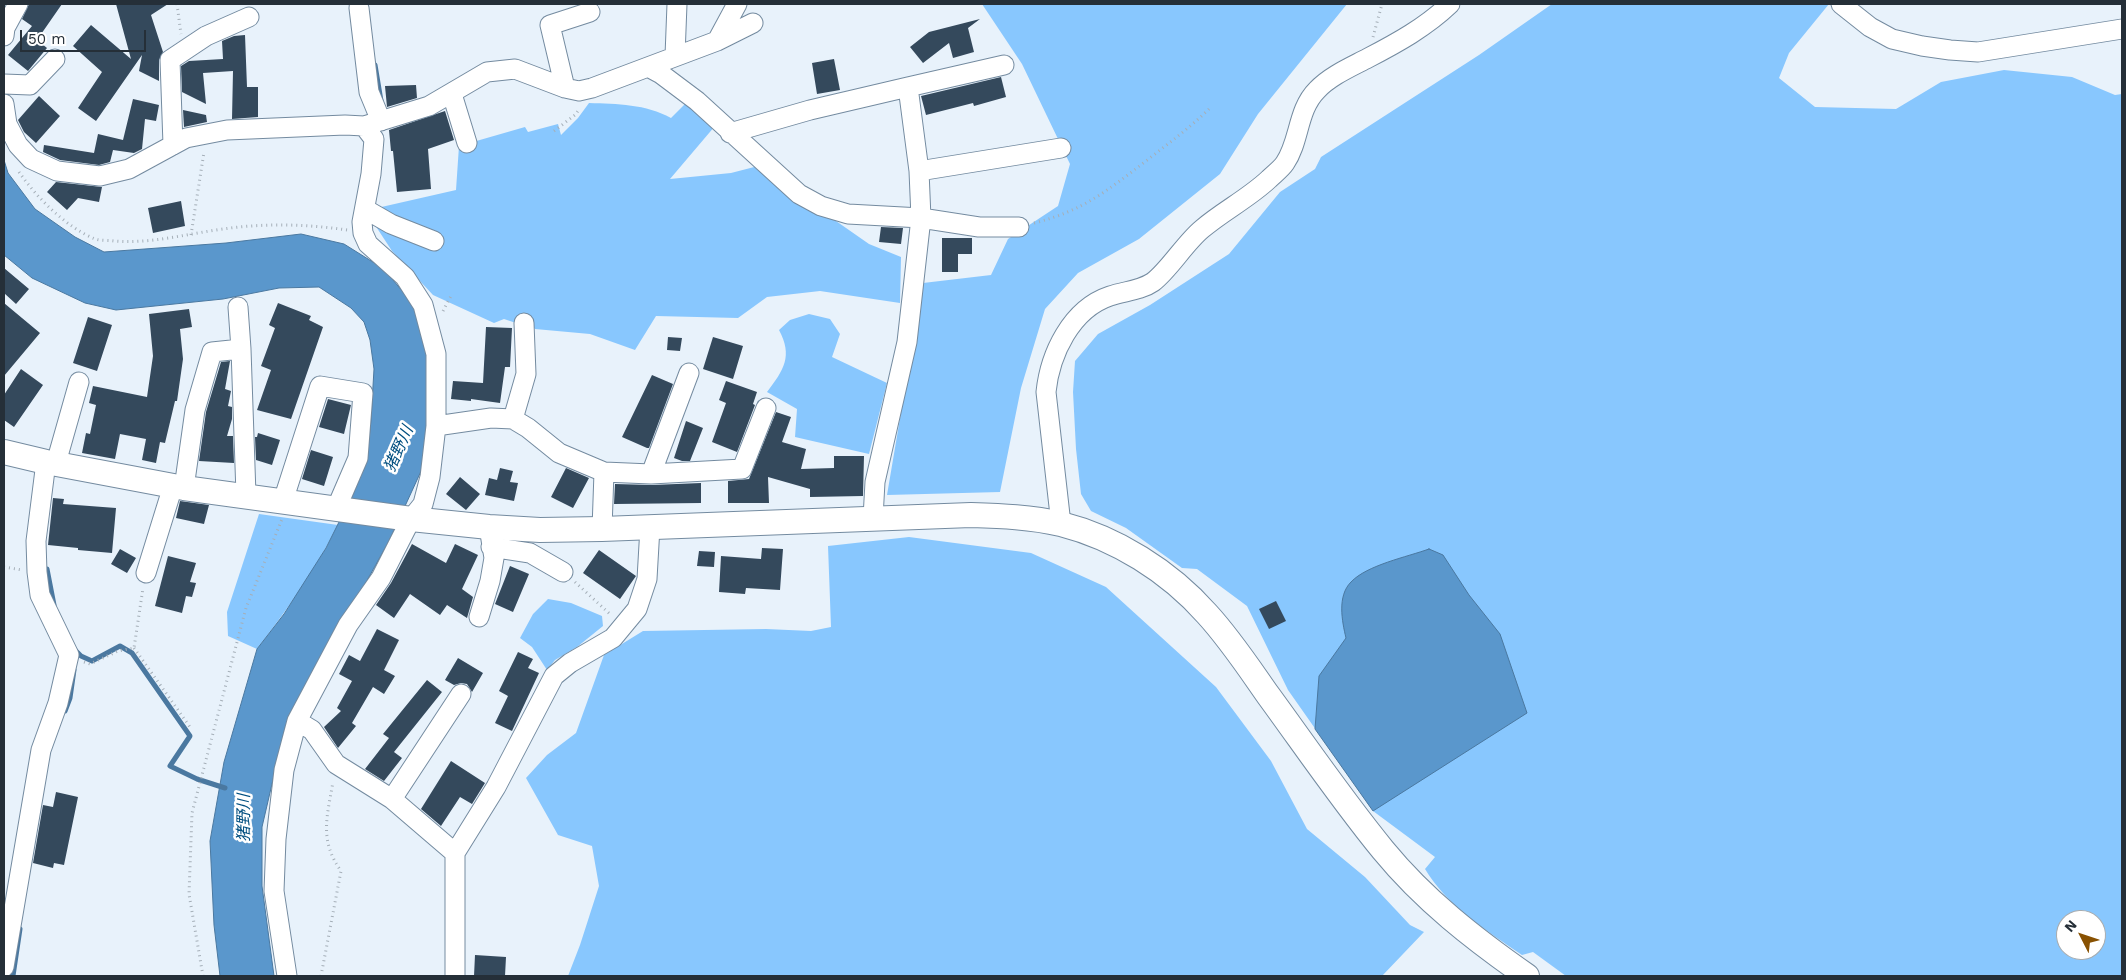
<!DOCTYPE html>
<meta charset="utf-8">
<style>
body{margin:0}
#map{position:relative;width:2126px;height:980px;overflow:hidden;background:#e8f2fb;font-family:"Work Sans",sans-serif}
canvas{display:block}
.frame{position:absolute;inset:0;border:5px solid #252f38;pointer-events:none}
.north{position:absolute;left:2056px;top:910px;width:50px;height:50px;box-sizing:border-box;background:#fff;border:1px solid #a8acaf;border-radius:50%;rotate:311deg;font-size:14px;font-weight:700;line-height:20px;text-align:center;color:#252f38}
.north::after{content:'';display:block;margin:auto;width:18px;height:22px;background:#885102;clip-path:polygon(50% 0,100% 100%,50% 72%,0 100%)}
.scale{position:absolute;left:20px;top:30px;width:126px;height:22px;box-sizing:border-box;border:2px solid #252f38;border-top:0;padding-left:6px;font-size:15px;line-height:18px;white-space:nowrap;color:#252f38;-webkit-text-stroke:4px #fff;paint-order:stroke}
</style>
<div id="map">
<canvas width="2126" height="980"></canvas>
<div class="frame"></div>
<div class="north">N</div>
<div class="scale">50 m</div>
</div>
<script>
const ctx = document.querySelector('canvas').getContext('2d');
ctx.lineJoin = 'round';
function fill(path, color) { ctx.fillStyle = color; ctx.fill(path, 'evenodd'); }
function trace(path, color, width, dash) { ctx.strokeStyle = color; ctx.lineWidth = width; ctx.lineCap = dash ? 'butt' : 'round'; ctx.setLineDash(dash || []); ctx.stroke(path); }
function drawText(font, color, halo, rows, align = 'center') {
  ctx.font = font + ' "Work Sans","Noto Sans JP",sans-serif'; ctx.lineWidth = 5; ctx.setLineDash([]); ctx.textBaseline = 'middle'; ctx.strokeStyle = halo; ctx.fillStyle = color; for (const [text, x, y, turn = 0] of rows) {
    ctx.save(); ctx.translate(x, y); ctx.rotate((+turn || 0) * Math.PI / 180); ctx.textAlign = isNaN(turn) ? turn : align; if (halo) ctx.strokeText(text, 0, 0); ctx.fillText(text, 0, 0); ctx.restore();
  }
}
fill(new Path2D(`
 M982 4H1347L1258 114 1220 174 1139 239 1078 273 1045 309 1021 388 1000 492 887 495 923 283 991 275 1008 239 1058 206 1070 164 1022 64Z
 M1552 4H1829L1789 53 1779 78 1815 107 1896 109 1941 82 2004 70 2072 77 2115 95 2122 94V976H1566L1533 952 1522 955C1487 931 1447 906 1425 869L1435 857 1373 811 1288 690 1247 606 1197 569 1182 568 1126 528 1091 511 1081 494 1076 449 1073 392 1075 361 1098 334 1150 305 1229 254 1280 192 1315 169 1321 157 1479 55ZM2066 920H2096V950H2066Z
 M691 98 715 126 670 179 731 173 762 165 829 204 836 221 869 244 901 257 900 303 820 291 767 297 738 318 656 316 635 350 590 334 535 329 526 317 519 324 504 319 494 323 433 295 392 251 375 225 377 208 456 190 459 146 525 127 528 132 558 124 561 135 578 118 589 103C617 104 646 104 671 118Z
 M809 314 830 319 840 334 832 357 887 383 869 454 795 437 797 409 767 392C784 370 793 356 779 330L790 320Z
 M259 514 338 525C316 569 287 610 257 649L228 636 227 612Z
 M909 537 1031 553 1106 587 1216 687 1271 761 1307 829 1365 877 1410 925 1424 932 1382 976H568L580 945 599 886 592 846 558 835 526 778 547 755 576 733 604 655 643 631 766 629 811 631 831 627 828 546Z
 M548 599 571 603 602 616 603 626 577 647 555 660 547 670 532 647 520 638 533 614Z`), '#88c7fe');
const water = new Path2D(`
 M4 160 8 173 35 209 75 237 104 252 226 243 301 234 344 244 384 269 421 314 430 362 428 456 389 541 285 728 262 827V886L274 976H220L214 925 210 841 224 762 257 649 284 614 326 548 354 492 367 457 371 420 374 369 370 340 364 322 351 308 319 287 279 288 223 299 116 310 85 303 32 278 4 255Z
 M1429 549 1443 555 1469 595 1500 634 1527 713 1373 811 1315 729 1319 676 1346 638C1342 621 1337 596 1351 582 1367 565 1407 557 1429 549Z`);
fill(water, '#5a97cc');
trace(water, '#4a78a0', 1);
trace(new Path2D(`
 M375 65 381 101
 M47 569 54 605
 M74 649 81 656 92 661 120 646 132 653 190 736 170 766 197 779 225 788
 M65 711 70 698 74 670
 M13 976 20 929`), '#4a78a0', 5);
fill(new Path2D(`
 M29 4H62L37 40 47 48 28 71 8 55 32 26 22 19Z
 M116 4H168L151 15 163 52 159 60V81L139 71 142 55 96 121 78 108 102 72 73 46 91 25 131 59Z
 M980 19 968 28 974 52 953 58 949 43 923 63 910 47 929 32Z
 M245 35 247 87H258V117L232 119 233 71 203 73 206 104 182 92 181 66 189 61 223 59 222 41 234 36Z
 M834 59 840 90 817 94 812 63Z
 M1001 77 1006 97 974 106 973 103 926 115 921 96Z
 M416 85 417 98 387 107 385 86Z
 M39 96 60 116 36 143 24 132 18 120Z
 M133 99 159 105 156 121 145 119 142 149 134 153 113 150 110 162 99 165 60 160 43 152 44 145 94 153 98 134 123 140Z
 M183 110 206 115 207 122 184 127Z
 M445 111 454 140 428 149 431 189 397 192 393 151H391L389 130Z
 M56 182 102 187 99 202 78 198 67 210 47 192Z
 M181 201 185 226 153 233 148 208Z
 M881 227 903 228 901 244 879 242Z
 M942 238H972V254H958V272H942Z
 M4 268 29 289 16 304 4 293Z
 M4 303 40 333 4 376Z
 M278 303 311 316 309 320 323 327 291 419 257 410 271 370 261 366 275 328 269 325Z
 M189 309 192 327 180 329 183 359 177 401H175L165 443 160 442 156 463 142 460 146 439 120 434 115 459 82 453 86 433 90 434 96 405 89 403 93 386 147 397 153 356 149 314Z
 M88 317 112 325 97 371 73 363Z
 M486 327 512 328 510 367H505L500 403 471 399V401L451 399 453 381 483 383Z
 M668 337 682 338 680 351 667 350Z
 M713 337 743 346 733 379 703 369Z
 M230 361 225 389 231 391 228 406 232 407V419L227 436H233L234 463 199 461 206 412 221 362Z
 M21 369 43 385 14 427 4 420V395Z
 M652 375 673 384 649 448H647L622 437Z
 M726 381 757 392 753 404 755 405 737 452 712 442 726 403 719 400Z
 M328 399 351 405 344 434 319 427Z
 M776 412 791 417 782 442 806 449 801 469 834 468V456H864L863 496 810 497V489L768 477 769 503H728V481L749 479Z
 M686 421 703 428 690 461H682L674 458Z
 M258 433 280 440 272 465 256 460 255 437H257Z
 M311 450 333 457 324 486 302 479Z
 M500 468 513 471 510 482 518 483 514 501 485 495 489 478 497 480Z
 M566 468 589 478 573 508 551 497Z
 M460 477 480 494 466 510 446 494Z
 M701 483V503L614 504 615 484 652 485Z
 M53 498 64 499 63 504 116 508 112 553 78 550V548L48 545Z
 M180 501 209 505 204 524 176 518Z
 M412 544 446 563 455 544 478 555 462 589 473 597 467 618 447 605 440 615 410 594 394 618 376 605 391 583Z
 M762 548 783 549 780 590 746 588 745 594 719 592 721 556 761 559Z
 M120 549 136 558 127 573 111 564Z
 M599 550 636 576 620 599 583 573Z
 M699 551 715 552 714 567 697 566Z
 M168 556 196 563 190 582 196 583 192 597 186 596 182 613 155 606Z
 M510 566 529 574 513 612 495 604Z
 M1276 601 1286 621 1269 629 1259 609Z
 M377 629 399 640 384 670 395 676 384 694 373 687 352 723 356 726 338 748 324 727 341 711 337 708 352 681 339 674 349 655 360 661Z
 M518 652 533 659 528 668 539 673 512 731 495 723 508 696 499 691Z
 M458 658 483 673 472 692 467 684 461 683 454 685 445 680Z
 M427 680 442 692 394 752 402 758 384 781 365 769 389 738 383 734Z
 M451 761 485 783 472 804 460 797 441 826 421 809Z
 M56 792 78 797 64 865 54 863 53 868 33 863 43 805 53 807Z
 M475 955 506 957 505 976H474Z`), '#34495c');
const minor = new Path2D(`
 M1841 4 1870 27 1892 39 1922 46 1950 50 1978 52 2122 29
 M359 8 369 92 381 121
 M4 36 5 28 18 4
 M717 41 737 4
 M675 56 677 4
 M648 67 661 74 697 101 799 194 821 206 848 214 921 218 979 227H1019
 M4 84 30 85 55 59
 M908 87 1004 65
 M565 88 550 25 590 12
 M452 94 467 143
 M4 104 7 124 18 145 31 159 57 171 100 176 129 169 186 138 227 130 345 125 364 126 429 106 487 72 515 69 565 88 579 91 592 88 717 41 753 23
 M730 133 810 110 908 87 919 171 921 218 907 342 875 482 873 518
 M173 145 170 60 206 36 249 17
 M919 171 1061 148
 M365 209 391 224 434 241
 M238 307 241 349 246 495
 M513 419 526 374 524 323
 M436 426 491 418 513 419 528 428 559 453 604 472 651 474 742 469 766 408
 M56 463 79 382
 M651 474 689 373
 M184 488 195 410 212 352 241 349
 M283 501 320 386 363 393 358 458 336 509
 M1061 524 1046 392C1050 354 1071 309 1110 296 1124 291 1140 291 1153 282 1169 270 1185 243 1202 229 1223 211 1249 198 1269 179 1274 174 1281 169 1285 163 1300 141 1297 110 1317 90 1330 76 1351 67 1368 58 1397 43 1426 27 1450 4
 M602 529 604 472
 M491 547 530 553 563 572
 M146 573 173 486
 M479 617 490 581 494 558 489 527
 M297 721 312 730 336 764 392 799 455 853
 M392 799 461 694
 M4 967 41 750 58 703 69 655 40 595 37 572 36 541 46 462
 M287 976 274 891 276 839 284 770 297 721 348 625 381 578 411 519 423 504 430 477 436 426V354L423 305 405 277 368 244 363 233 362 222 371 174 374 139 364 126
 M455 976V853L496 787 554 676 570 663 613 638 637 609 647 579 650 527`);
const tertiary = new Path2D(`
 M4 452 46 462 184 488 411 519 489 527 540 530 602 529 971 515C1001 516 1031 517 1061 524 1116 538 1169 571 1207 614 1230 639 1249 668 1268 695 1306 747 1342 800 1383 850 1424 900 1474 939 1527 976`);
trace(minor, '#748ba0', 21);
trace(tertiary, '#748ba0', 26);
trace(new Path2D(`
 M177 4 181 34
 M1373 37 1382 4
 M554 131 575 115 580 108
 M19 172C37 198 66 227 95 239 101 241 108 240 114 241 151 244 186 234 223 229 264 223 307 224 347 230
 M1034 223C1083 211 1108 190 1146 161 1169 143 1191 127 1211 107
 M191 235 204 152
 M443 311 452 294
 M4 567 22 570
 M575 582 611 615
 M134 648 190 727
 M84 662 90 664 118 651 134 648 143 588
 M203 976 189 894 192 813 246 608 282 519
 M321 976 341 871C319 840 327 817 333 782`), '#a5afb8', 3, [1, 4]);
trace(minor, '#fff', 19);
trace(tertiary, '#fff', 24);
drawText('italic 16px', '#024f80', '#fff', [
 ["猪野川",399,449,-66],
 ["猪野川",244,818,-90]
]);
</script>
